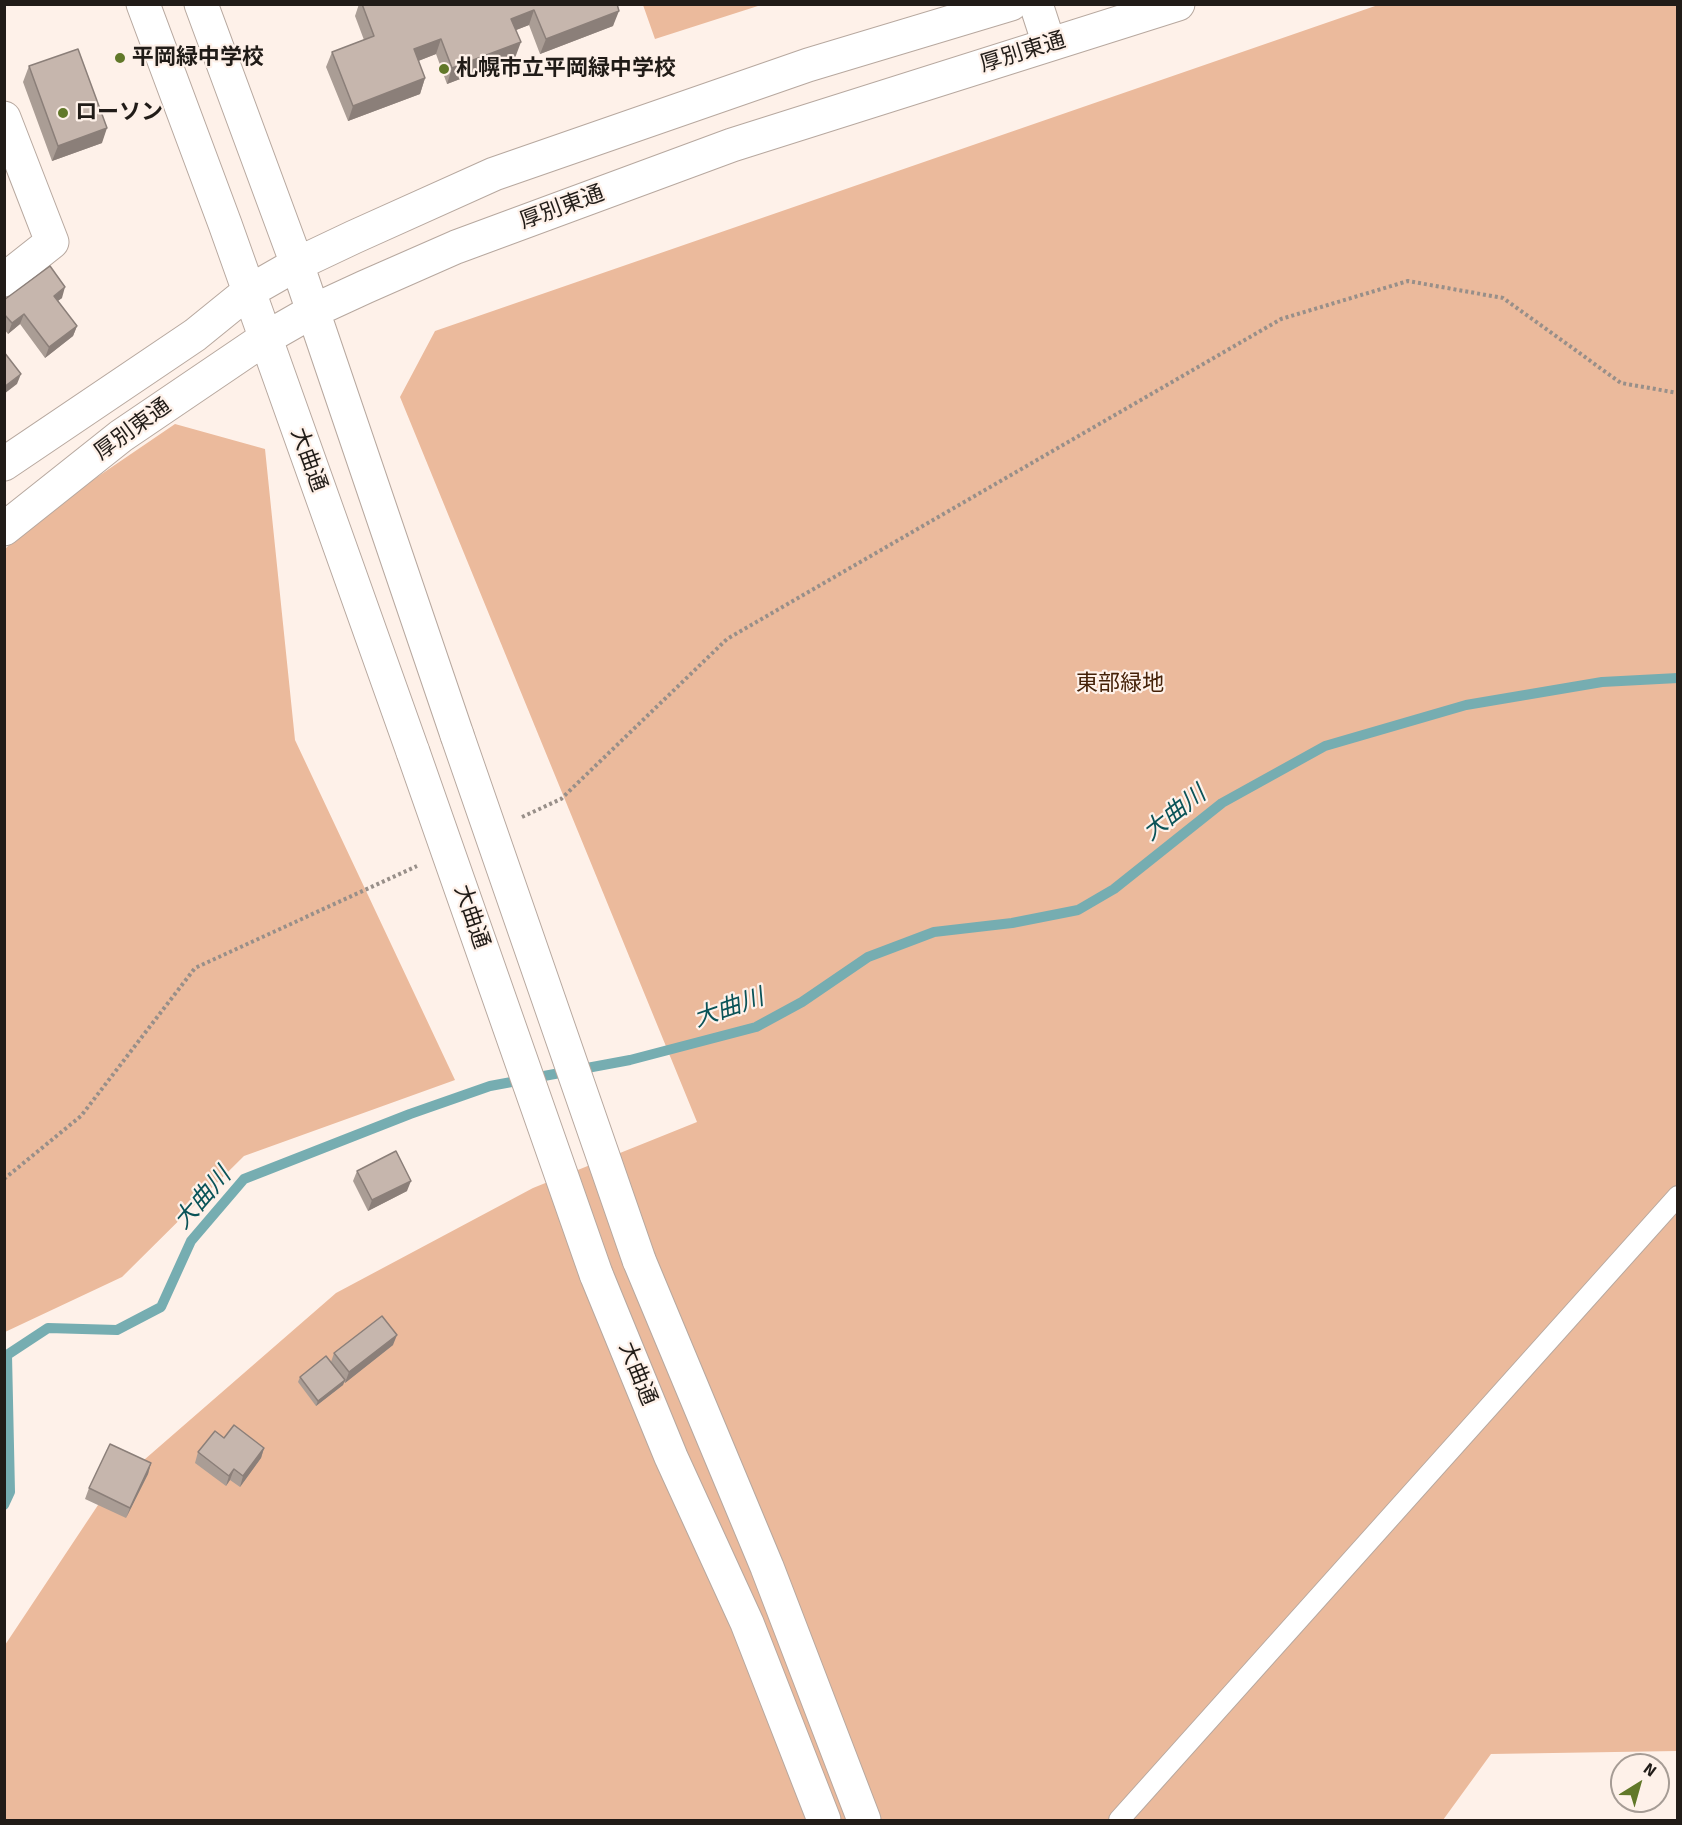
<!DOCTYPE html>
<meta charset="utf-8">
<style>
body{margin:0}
#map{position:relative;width:1682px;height:1825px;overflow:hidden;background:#fef1e9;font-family:Signika,sans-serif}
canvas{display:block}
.frame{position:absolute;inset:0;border:6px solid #211c18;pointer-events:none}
.north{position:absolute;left:1610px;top:1753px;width:60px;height:60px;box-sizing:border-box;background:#fef1e9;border:2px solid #a69c95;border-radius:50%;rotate:37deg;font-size:16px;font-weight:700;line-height:24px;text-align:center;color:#211c18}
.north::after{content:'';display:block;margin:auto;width:21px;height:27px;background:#617829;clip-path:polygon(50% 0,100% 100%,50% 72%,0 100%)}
</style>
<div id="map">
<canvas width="1682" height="1825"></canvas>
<div class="frame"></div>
<div class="north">N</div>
</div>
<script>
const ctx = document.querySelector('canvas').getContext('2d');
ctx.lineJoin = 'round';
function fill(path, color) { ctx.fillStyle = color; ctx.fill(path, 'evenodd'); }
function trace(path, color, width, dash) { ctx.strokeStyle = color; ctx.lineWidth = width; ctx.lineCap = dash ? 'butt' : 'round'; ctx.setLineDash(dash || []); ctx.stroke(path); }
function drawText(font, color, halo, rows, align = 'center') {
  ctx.font = font + ' Signika,"Noto Sans JP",sans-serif'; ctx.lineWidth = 4.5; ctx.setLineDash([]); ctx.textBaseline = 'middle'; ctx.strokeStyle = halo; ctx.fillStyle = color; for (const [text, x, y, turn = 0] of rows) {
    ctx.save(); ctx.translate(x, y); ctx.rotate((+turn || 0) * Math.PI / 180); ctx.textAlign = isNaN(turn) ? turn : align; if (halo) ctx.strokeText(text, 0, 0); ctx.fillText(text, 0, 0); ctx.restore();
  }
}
fill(new Path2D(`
 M643 5V4L761 5 655 39Z
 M1378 5H1677V1751L1491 1754 1443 1820H5V1645L106 1493 336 1293 533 1188 697 1122 400 397 435 331Z
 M175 424 265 449 295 740 455 1080 244 1156 122 1277 5 1332V1335V549L37 518Z`), '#ebba9c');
trace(new Path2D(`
 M4 1505 10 1492 7 1355 48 1328 117 1330 161 1307 191 1241 244 1179 410 1114 490 1086 630 1060 756 1027 802 1002 868 957 934 932 1012 923 1078 910 1114 889 1222 803 1325 746 1466 705 1602 682 1678 678`), '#76adb1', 10);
const service = new Path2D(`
 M1119 1820 1678 1196`);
const minor = new Path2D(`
 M1036 4 1049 44
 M4 118 52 242 4 280`);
const tertiary = new Path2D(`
 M143 4 225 224 413 752
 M201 4 297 264 457 735
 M4 464 195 335 248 292 297 264 354 237 494 174 808 65 1011 4
 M4 529 121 436 264 339 313 311 365 287 456 247 732 145 1178 4
 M639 1260 767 1567 864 1820
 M596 1274 671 1457 747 1623 824 1820`);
trace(service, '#b7a89f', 22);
trace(minor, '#b7a89f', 35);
trace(tertiary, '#b7a89f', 35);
trace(new Path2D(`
 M522 817 561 799 727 639 1281 319 1408 281 1503 298 1621 383 1678 393
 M4 1179 81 1116 195 968 417 866`), '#988f89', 4, [3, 3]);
trace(service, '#fff', 20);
trace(minor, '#fff', 33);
trace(tertiary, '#fff', 33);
const tertiaryBridge = new Path2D(`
 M457 735 639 1260
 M413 752 596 1274`);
trace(tertiaryBridge, '#b7a89f', 35, []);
trace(tertiaryBridge, '#fff', 33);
fill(new Path2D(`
 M359 4H617L613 26 540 54 529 25 516 30 515 58 447 84 436 54 418 61 425 78 420 94 348 121 326 67 332 52 364 40 355 16Z
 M29 66 102 143 52 161 23 82Z
 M62 298 58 301 77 326 73 336 45 358 20 324 8 334 4 329V300Z
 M357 1171 407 1191 368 1211 353 1181Z
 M393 1345 345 1383 344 1382 343 1385 316 1406 298 1382 300 1377 331 1362 334 1353Z
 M224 1438 264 1448 261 1458 240 1487 230 1480 226 1486 195 1463 198 1452Z
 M151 1463 148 1474 126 1518 85 1499 89 1488Z`), '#aa9d95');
fill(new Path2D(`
 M534 10 529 25 506 34 511 19Z
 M619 11 613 26 540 54 546 39Z
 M441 39 436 54 408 65 414 49Z
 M521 42 515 58 447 84 452 68Z
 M425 78 420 94 348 121 353 106Z
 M107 128 102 143 52 161 58 146Z
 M65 287 62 298 50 306 54 296Z
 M24 314 20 324 8 334 12 323Z
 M77 326 73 336 45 358 49 347Z
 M21 374 17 384 4 394V387Z
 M411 1181 407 1191 368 1211 372 1200Z
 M397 1335 393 1345 345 1383 349 1372Z
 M345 1380 343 1385 316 1406 318 1401Z
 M264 1448 261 1458 240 1487 243 1476Z
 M151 1463 148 1474 126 1518 130 1508Z
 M234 1469 230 1480 226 1486 229 1476Z`), '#8b7f79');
const building = new Path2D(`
 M362 4H617L619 11 546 39 534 10 511 19 521 42 452 68 441 39 414 49 425 78 353 106 332 52 374 36Z
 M78 49 107 128 58 146 29 66Z
 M50 266 65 287 54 296 77 326 49 347 24 314 12 323 4 314V300Z
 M4 352 21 374 4 387Z
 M396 1151 411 1181 372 1200 357 1171Z
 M382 1316 397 1335 349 1372 334 1353Z
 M326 1356 345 1380 318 1401 300 1377Z
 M234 1425 264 1448 243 1476 234 1469 229 1476 198 1452 215 1431 224 1438Z
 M110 1444 151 1463 130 1508 89 1488Z`);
fill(building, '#c6b6ad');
trace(building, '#8b7f79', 1.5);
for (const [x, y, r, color] of [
 [120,58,6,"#617829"],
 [444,69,6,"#617829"],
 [63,113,6,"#617829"]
]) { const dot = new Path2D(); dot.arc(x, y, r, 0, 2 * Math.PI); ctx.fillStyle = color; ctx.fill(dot); trace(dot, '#fef1e9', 2); }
drawText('22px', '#211c18', '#fef1e9', [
 ["厚別東通",1023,53,-17],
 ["厚別東通",562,208,-20],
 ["厚別東通",133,430,-36],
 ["大曲通",308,460,70],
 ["大曲通",471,917,71],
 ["大曲通",637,1374,68]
]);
drawText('bold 22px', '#211c18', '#fef1e9', [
 ["平岡緑中学校",132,58],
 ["札幌市立平岡緑中学校",456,69],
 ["ローソン",75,113]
], 'left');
drawText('22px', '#442107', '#fef1e9', [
 ["東部緑地",1120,684]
]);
drawText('italic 24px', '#0a5358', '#fef1e9', [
 ["大曲川",1175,814,-38],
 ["大曲川",729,1009,-19],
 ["大曲川",203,1199,-49]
]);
</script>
